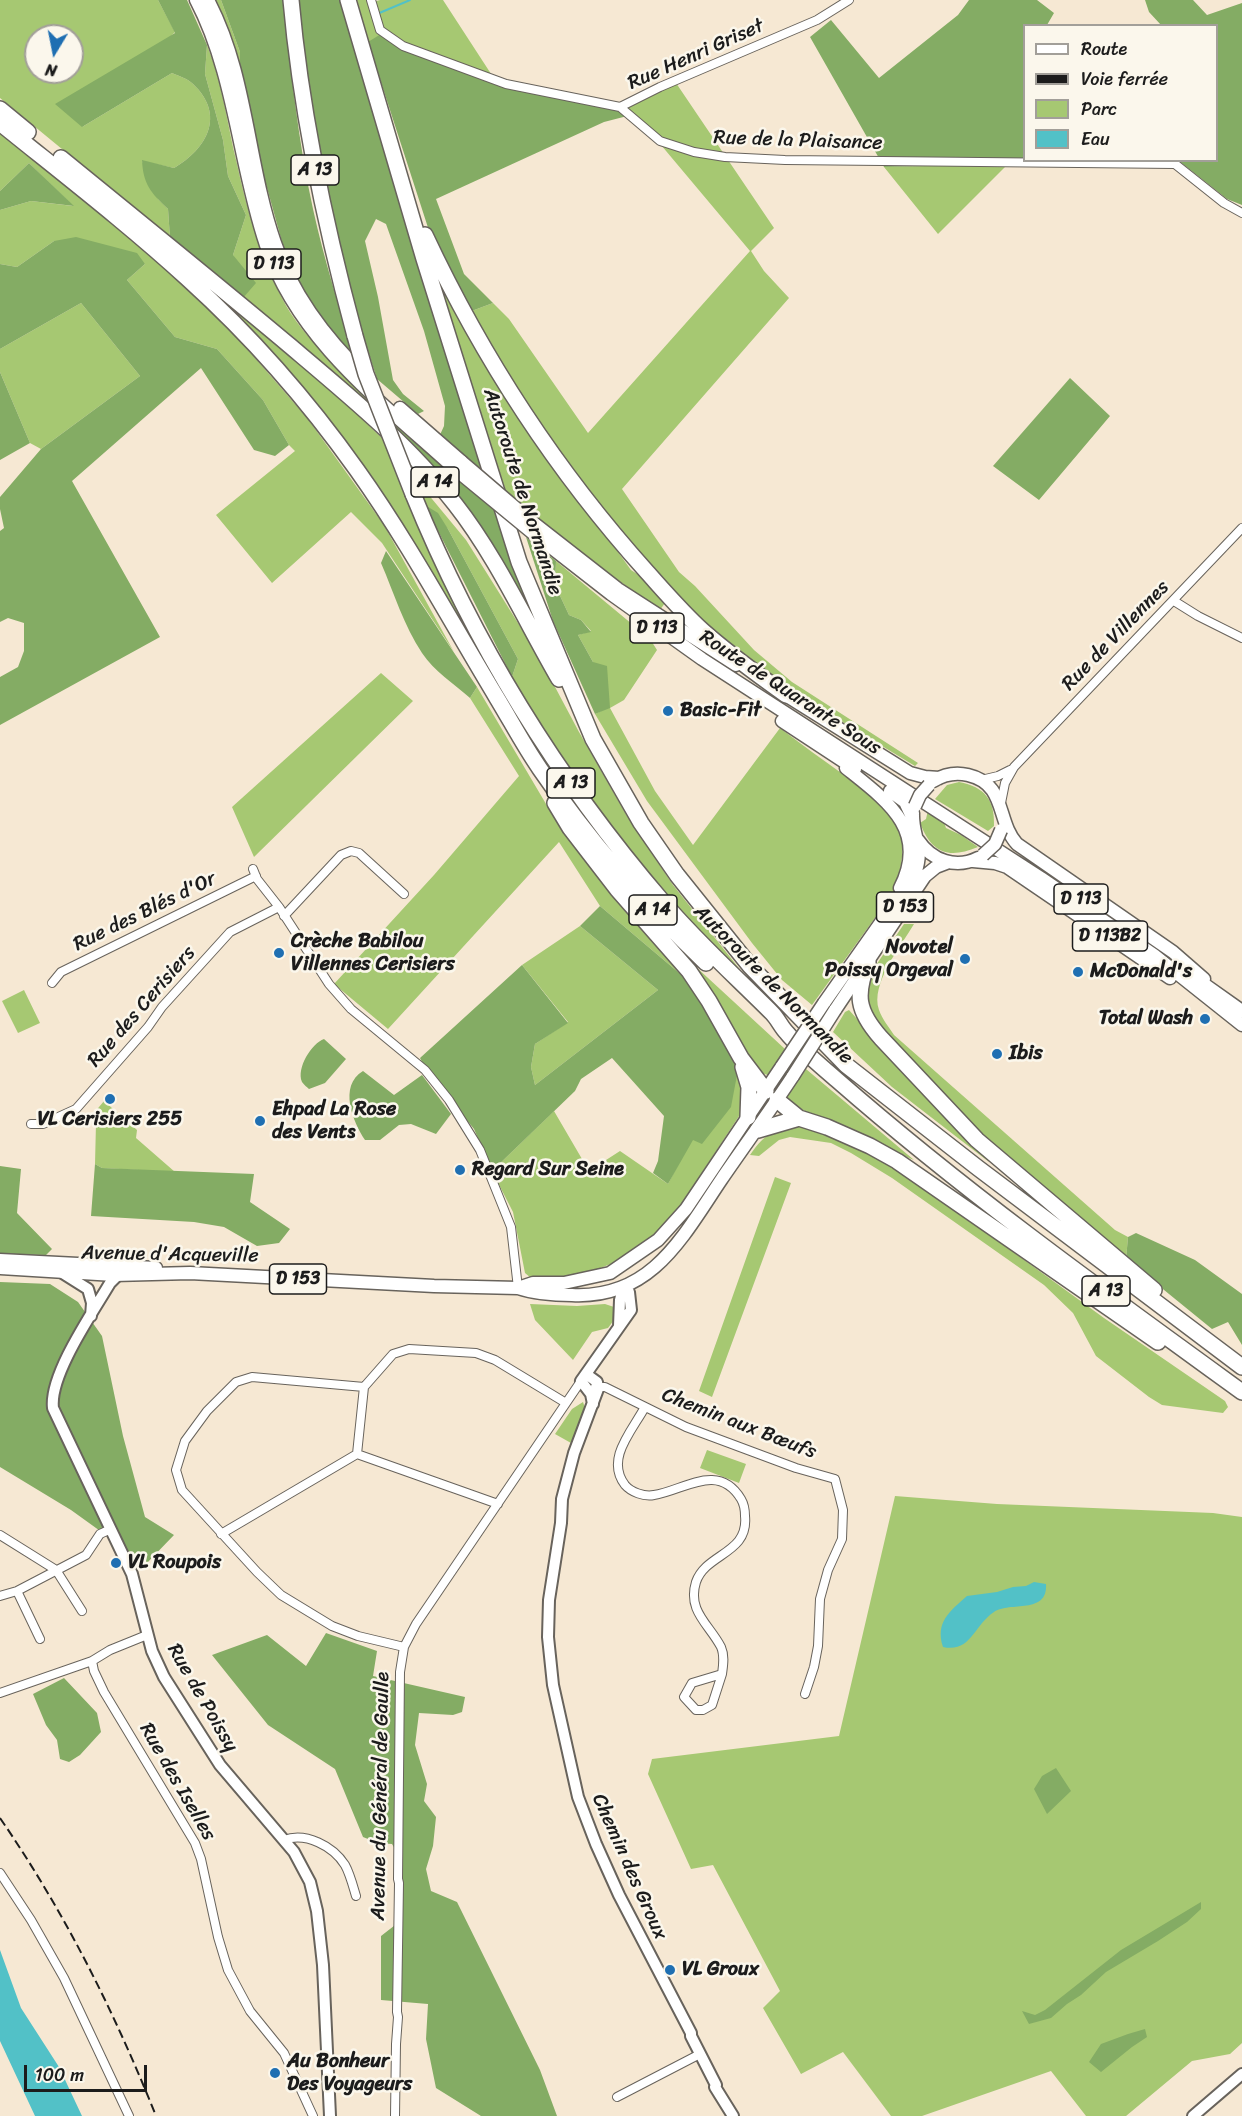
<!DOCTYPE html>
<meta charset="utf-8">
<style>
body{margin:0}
#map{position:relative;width:1242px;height:2116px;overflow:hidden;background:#f6e8d3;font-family:Sriracha,sans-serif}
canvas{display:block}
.legend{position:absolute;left:1023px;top:24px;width:195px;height:138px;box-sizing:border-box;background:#fbf7ec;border:2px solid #a29f99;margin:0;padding:8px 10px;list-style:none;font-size:18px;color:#1c1c1c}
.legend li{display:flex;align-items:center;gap:12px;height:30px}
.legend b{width:30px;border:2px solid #a29f99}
.north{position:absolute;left:24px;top:24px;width:60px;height:60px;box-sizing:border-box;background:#fbf7ec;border:2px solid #a29f99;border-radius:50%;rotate:190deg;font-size:16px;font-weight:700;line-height:24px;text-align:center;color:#1c1c1c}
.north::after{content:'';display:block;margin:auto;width:21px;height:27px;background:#1f6fb2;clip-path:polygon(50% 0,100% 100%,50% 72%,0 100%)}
.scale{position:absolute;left:24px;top:2065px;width:123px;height:27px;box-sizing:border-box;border:3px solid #1c1c1c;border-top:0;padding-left:8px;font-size:18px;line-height:21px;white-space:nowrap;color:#1c1c1c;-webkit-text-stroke:4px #fbf7ec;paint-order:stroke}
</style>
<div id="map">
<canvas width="1242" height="2116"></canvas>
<ul class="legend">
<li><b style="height:8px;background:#fff"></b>Route</li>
<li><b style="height:8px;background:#1c1c1c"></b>Voie ferrée</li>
<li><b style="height:16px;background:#a6c872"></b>Parc</li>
<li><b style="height:16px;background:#52c1c7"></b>Eau</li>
</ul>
<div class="north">N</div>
<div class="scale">100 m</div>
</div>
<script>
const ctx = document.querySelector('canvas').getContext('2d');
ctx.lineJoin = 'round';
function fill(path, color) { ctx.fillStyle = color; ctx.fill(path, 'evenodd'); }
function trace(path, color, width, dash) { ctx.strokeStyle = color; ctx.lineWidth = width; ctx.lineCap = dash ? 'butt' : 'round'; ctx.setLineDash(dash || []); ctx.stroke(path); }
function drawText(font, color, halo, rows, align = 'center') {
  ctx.font = font + ' Sriracha,sans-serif'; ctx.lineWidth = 5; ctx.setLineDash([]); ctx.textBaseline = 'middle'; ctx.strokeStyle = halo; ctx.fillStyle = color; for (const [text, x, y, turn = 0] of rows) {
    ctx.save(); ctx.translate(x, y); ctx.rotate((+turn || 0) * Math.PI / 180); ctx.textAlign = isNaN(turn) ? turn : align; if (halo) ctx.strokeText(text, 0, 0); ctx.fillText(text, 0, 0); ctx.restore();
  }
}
fill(new Path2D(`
 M0 0H158L175 32 82 127 172 73C179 76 188 79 193 84 226 115 207 149 174 168L142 161 158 199 168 209 170 238 0 98ZM36 36H72V72H36Z
 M215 0H221L240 52V67Z
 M357 0H372L373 2 380 0H443L495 80 368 42Z
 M207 45C223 84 227 124 237 164 247 210 260 256 282 298 292 319 310 339 326 356 340 371 365 386 370 407L243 298 233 255 246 215 228 176 223 140 205 74Z
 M674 80 774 228 751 251 764 271 789 298 622 489 679 572 695 586 754 650 792 682 918 763 915 766 740 660 636 553 523 402 469 312 493 303 509 319 588 433 750 251 635 114 621 104Z
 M0 132 139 244 184 284 237 337 308 419 384 525 454 652 382 543 351 512 272 583 216 515 295 451 289 445 263 400 217 349 175 337 127 280 145 264 54 241 17 267 0 264V210L31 201 73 206 29 163 0 191Z
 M1008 164 938 234 884 167Z
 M434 264 561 473 631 570 651 583 667 600 660 610 590 560 506 492Z
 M207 282 341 399 383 439 411 508 454 603 485 660 566 786 563 791 515 720 405 536 203 285Z
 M81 303 140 376 41 449 30 443 0 372V349Z
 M413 476 466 540 488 575 538 655 579 732 627 816 673 885 757 991C737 972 716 954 698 933 627 854 566 767 512 677L518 659 448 529 425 505Z
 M556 561 650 639 657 650 624 700 610 708 655 791 693 845 780 728C801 744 823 760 844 775 862 788 885 801 896 821 908 844 901 871 893 893L812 1005 782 980 752 943 647 801 595 714 609 707 593 662 578 635 591 631 581 620 569 615 555 585Z
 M381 673 413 701 254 857 232 807Z
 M477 687 549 809 691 983 600 906 559 842 388 1029 334 984 434 875 519 776 470 698Z
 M959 782C985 787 995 800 994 826L988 831 935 799 947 785Z
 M928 810 943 820 946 828 961 835 978 847C949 859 932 854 920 823L926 819Z
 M904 924H914C901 946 870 984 879 1010 882 1019 889 1027 894 1035L1115 1230 1128 1237 1126 1259 998 1152 876 1024C869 1006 865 993 870 974Z
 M580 926 658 990 535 1085 531 1067 535 1044 568 1022 522 965Z
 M682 954 785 1049 770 1076 762 1073 750 1059 708 986Z
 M24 990 40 1023 18 1033 2 1001Z
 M849 1010 858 1020 989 1162 892 1087 833 1032 845 1012Z
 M734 1057 744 1079 743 1110 677 1211 653 1239 621 1260 577 1277 531 1278 525 1273 513 1212 492 1171 554 1111 589 1171 620 1151 668 1184Z
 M806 1069 914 1160 825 1123 785 1099Z
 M104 1101 137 1130 136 1138 175 1172 102 1168 95 1164 96 1123 89 1119Z
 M801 1124 816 1126 899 1169 1104 1318 1225 1401 1228 1407 1223 1413 1162 1405 1149 1397 1096 1356 1073 1313 1044 1285 892 1178 851 1153 831 1143 790 1137 779 1140 759 1156 750 1155C766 1132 774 1130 801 1124Z
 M775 1177 791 1183 712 1397 699 1391Z
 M530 1304 577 1306 605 1304 614 1307V1320L608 1328 592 1332 573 1360 535 1320Z
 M583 1402 585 1408 571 1443 555 1434 572 1409Z
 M707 1450 746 1464 739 1483 700 1468Z
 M895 1496 997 1504 1213 1513 1242 1517V2043L1230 2054 1192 2061 1126 2116H1086L1051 2071 922 2116H891L843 2052 801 2074 763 2008 780 1991 713 1865 691 1869 648 1774 652 1759 839 1736Z`), '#a6c872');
fill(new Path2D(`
 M158 0H187L207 45 205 74 223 140 228 176 246 215 233 255 256 283 243 298 170 238 168 209C151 193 143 184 142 160L174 168C207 149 226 115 193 84 188 79 179 76 172 73L82 127 55 104 175 33Z
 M221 0H283C291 70 298 141 313 209 324 259 339 307 354 355L330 330 309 301 290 264 282 242 264 177 250 116 240 67V52Z
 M296 0H340L485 475 439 437 444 426 445 406 424 331 386 224 376 219 365 241 378 297 393 380 403 394 424 411 418 414 377 379 343 272 327 201 299 39Z
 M969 0H1037L1054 13 1047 25 1024 26V160L1134 161 884 167 810 37 831 20 879 78 958 15Z
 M1145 0H1193L1207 15 1242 3V205L1227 199 1179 161 1216 160V26L1161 25 1149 12Z
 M381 34 495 80 621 104 635 114 604 122 436 199 464 274 493 303 469 312 432 240 368 42Z
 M29 163 74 206 31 201 0 210V191Z
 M76 237 137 253 145 264 127 280 175 337 217 349 263 400 289 445 275 456 254 450 201 368 72 481 160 637 0 725V677L18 667 24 651V623L8 618 0 622V531L4 528 0 509V497L41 449 140 376 81 303 0 349V264L17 267 54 241Z
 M0 372 30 443 0 460Z
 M1070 378 1110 416 1039 500 993 466Z
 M393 423 496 511 533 612 529 613 397 434Z
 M425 505 438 513 448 529 518 659 512 677Z
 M526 537 556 561 555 585 569 615 581 620 591 632 578 635 593 662 607 666 610 708 595 714 553 621Z
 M386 551 477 687 470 698C454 684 434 671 422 653 404 626 394 593 381 563Z
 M600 906 691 983 734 1057 737 1075 731 1107 702 1144 693 1140 668 1184 653 1173 658 1161 664 1116 612 1058 581 1079 575 1091 492 1171 474 1129 428 1073 420 1058 522 965 568 1023 535 1044 531 1067 535 1085 658 990 580 926Z
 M324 1039 346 1059 325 1083 309 1089C307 1087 304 1085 302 1082 296 1068 312 1043 324 1039Z
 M363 1071 394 1095 422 1075 451 1114 436 1134 411 1124 399 1125 380 1140H365C353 1122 338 1086 363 1071Z
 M95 1164 102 1168 254 1174 250 1202 290 1229 279 1243 257 1246 224 1227 194 1222 91 1216Z
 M0 1166 21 1169 17 1213 52 1249 46 1255 0 1254Z
 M1136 1233 1195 1260 1242 1294V1345L1228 1322 1212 1329 1126 1259 1128 1237Z
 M0 1282 50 1284 78 1302 102 1336 123 1436 145 1517 174 1535 146 1564 71 1510 0 1467Z
 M326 1633 377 1651 373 1676 465 1697 462 1712 453 1715 419 1713 415 1745 427 1784 424 1801 436 1817 433 1846 426 1869 431 1891 457 1902 540 2070 557 2116H481L436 2088 426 2039 428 2004 381 2000V1936L399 1922 402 1861 392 1844 378 1843 363 1837 335 1769 268 1725 212 1655 267 1635 306 1666Z
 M64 1678 97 1713 101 1732 80 1755 69 1762 60 1759 57 1740 46 1725 33 1694Z
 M1056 1768 1071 1791 1047 1814 1034 1789 1042 1776Z
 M1201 1902V1909L1187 1922 1158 1941 1106 1972 1081 1995 1067 2004 1051 2018 1029 2024 1022 2011 1035 2015 1045 2010 1121 1950Z
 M1145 2029 1147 2037 1132 2047 1101 2072 1089 2062 1101 2044 1128 2034Z`), '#84ac64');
fill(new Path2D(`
 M1034 1582 1046 1584C1048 1615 1010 1601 994 1612 974 1625 971 1653 943 1647 935 1622 950 1611 967 1596L997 1592 1013 1587 1026 1586Z
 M0 1950 21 2008 59 2067 82 2116H35L0 2041Z`), '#52c1c7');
trace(new Path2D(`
 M377 14 410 0`), '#52c1c7', 2);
const minor = new Path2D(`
 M371 0 380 30 403 46 506 84 620 107 660 141 694 152 725 157 785 160 1175 164 1224 203 1242 213
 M620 107 660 87 817 20 849 0
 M1174 601 1198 616 1242 638
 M981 780 998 776 1010 770
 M1001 803 1005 783 1014 767 1242 528
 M253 869 257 879 279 907 329 984 351 1009 425 1070 449 1100 480 1150 511 1227 518 1288
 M284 916 341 855 351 851 359 853 404 894
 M52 983 61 972 256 876
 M31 1124H43L76 1109 148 1027 162 1007 230 932 279 907
 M595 1387H605L686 1427 796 1468 835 1479 843 1510 842 1539 828 1570 820 1599 818 1646 814 1667 805 1694
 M645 1407C632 1431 605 1459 625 1485 631 1492 644 1497 654 1495 683 1491 718 1461 741 1499 744 1504 745 1510 745 1516 749 1554 706 1553 696 1582 687 1611 709 1624 721 1647 725 1656 723 1666 722 1674L692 1683 684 1697 696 1710H703L712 1705 722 1674
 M357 1454 364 1387
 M221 1534 357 1454 498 1504
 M0 1535 56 1570 82 1611
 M17 1591 40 1639
 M0 1596 17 1591 86 1555 100 1534 111 1529
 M404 1647 358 1636 332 1626 281 1595 257 1572 182 1490 176 1470 185 1441 207 1411 236 1382 252 1377 364 1387 393 1354 409 1349 476 1353 495 1360 566 1403
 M92 1661 94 1671 104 1692 195 1843 201 1859 218 1937 228 1970 250 2011 284 2053 313 2116
 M0 1693 92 1661 110 1650 147 1635
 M284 1840C306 1832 333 1846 345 1865 350 1874 353 1886 356 1896
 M0 1873 31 1920 64 1978 129 2116
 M617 2097 700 2054
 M395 2116 396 2044 398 2017 397 2012 399 1883 398 1879 400 1672 404 1647 416 1624 581 1381`);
const tertiary = new Path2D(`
 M61 1272 88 1289 92 1303 91 1316
 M118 1275 110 1283C93 1312 49 1375 53 1408L132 1574 152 1651 164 1677 220 1765 294 1852 310 1882 317 1911 323 1965 330 2116
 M586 1374 597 1382 598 1389 574 1453 562 1499 561 1523 549 1600 548 1637 553 1685 578 1797 596 1844 619 1895 691 2033V2036L716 2085 715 2087 733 2116
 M593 1404 591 1394 581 1381 631 1310 629 1292 623 1288 620 1300 619 1326
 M1193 2116 1242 2074`);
const primary = new Path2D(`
 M196 0C235 74 239 166 266 245 298 341 383 403 455 469
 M208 0C248 76 247 163 275 243 293 296 326 339 367 378
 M400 408 462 462
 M531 521 618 589 736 665
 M534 534 611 594 702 659 1041 878 1154 955 1242 1025
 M779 691 910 773 925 777 939 778
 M782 721 855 769
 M846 768C886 800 930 830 900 888
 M933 781C943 775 956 772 968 775 1007 784 996 821 1017 844L1173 952 1204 979
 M890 791 905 802 913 819
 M918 840C932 861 956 869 978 858
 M973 861 995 863 1007 867 1170 978
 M1194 977 1242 1011
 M824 1003 915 874C925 845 912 838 913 813
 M835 1010 925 876 936 867 949 862
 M0 1260 156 1268
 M0 1268 114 1275 190 1273 434 1286 518 1288 533 1283H564L610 1273 658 1240 686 1209 782 1066
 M518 1288C536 1294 553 1295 572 1295 651 1299 682 1238 721 1180 745 1145 770 1111 793 1076`);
const motorway = new Path2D(`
 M291 0C301 114 325 225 355 336
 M348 0 424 259 519 562 593 739 641 823 677 875 750 966 846 1065 978 1168 1242 1367
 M0 109 28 132
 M0 123C63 174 128 224 188 279 251 336 308 401 357 470 409 543 451 622 497 698 511 721 524 746 540 769 588 839 644 904 706 963
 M61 158C137 220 214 282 289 345 347 394 408 444 455 504 496 556 526 622 559 679
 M425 235C482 357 557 472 647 572 665 592 683 613 703 631 729 654 758 675 786 695
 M413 494C473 642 559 781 663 902 697 942 735 976 772 1013 778 1019 781 1027 787 1033 801 1050 820 1065 837 1080 965 1192 1104 1292 1242 1392
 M555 803 570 828 617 889 689 971 709 1001 741 1058 766 1091
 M868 962C855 995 857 1011 881 1038L977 1140 1154 1290
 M743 1067 749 1087 748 1117
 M777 1100 799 1118 827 1127 870 1146 897 1161 1158 1342
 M758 1130 799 1118`);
trace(minor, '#68635c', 10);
trace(tertiary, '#68635c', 14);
trace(primary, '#68635c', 15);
trace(motorway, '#68635c', 18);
trace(minor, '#fff', 8);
trace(tertiary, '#fff', 10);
trace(primary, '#fff', 12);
trace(motorway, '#fff', 15);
trace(new Path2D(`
 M0 1818C64 1911 114 2011 156 2116`), '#1c1c1c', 2, [9, 4.5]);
const primaryBridge = new Path2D(`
 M462 462 531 521
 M455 469 534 534
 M915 806 920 795 929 785
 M983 855 995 844 1001 830
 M782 1066 824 1003
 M793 1076 835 1010`);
const motorwayBridge = new Path2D(`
 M355 336 366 374 413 494`);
trace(primaryBridge, '#68635c', 15, []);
trace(motorwayBridge, '#68635c', 18, []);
trace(primaryBridge, '#fff', 12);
trace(motorwayBridge, '#fff', 15);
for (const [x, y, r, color] of [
 [668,711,6,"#1f6fb2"],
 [279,953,6,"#1f6fb2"],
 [965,959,6,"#1f6fb2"],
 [1078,972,6,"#1f6fb2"],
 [1205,1019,6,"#1f6fb2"],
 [997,1054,6,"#1f6fb2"],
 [110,1099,6,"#1f6fb2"],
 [260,1121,6,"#1f6fb2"],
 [460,1170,6,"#1f6fb2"],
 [116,1563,6,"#1f6fb2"],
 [670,1970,6,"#1f6fb2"],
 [275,2073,6,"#1f6fb2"]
]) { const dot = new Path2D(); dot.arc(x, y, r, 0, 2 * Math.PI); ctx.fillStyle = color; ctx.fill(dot); trace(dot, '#fbf7ec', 2); }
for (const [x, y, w] of [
 [315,170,48],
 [274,264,54],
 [435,482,48],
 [657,628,54],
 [571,783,48],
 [1081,899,54],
 [905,907,57],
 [653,910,48],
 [1110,936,75],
 [298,1279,57],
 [1106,1291,48]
]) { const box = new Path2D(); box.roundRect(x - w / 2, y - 15, w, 30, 4.5); ctx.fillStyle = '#fbf7ec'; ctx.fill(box); trace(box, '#1c1c1c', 1.5); }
drawText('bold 18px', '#1c1c1c', null, [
 ["A 13",315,170],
 ["D 113",274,264],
 ["A 14",435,482],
 ["D 113",657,628],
 ["A 13",571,783],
 ["D 113",1081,899],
 ["D 153",905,907],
 ["A 14",653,910],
 ["D 113B2",1110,936],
 ["D 153",298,1279],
 ["A 13",1106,1291]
]);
drawText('20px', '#1c1c1c', '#fbf7ec', [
 ["Rue Henri Griset",696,55,-24],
 ["Rue de la Plaisance",798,141,2],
 ["Autoroute de Normandie",522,492,72],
 ["Rue de Villennes",1116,636,-46],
 ["Route de Quarante Sous",790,693,33],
 ["Rue des Blés d'Or",145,912,-26],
 ["Autoroute de Normandie",773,985,45],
 ["Rue des Cerisiers",142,1007,-49],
 ["Avenue d'Acqueville",170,1255,1],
 ["Chemin aux Bœufs",739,1424,21],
 ["Rue de Poissy",202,1698,60],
 ["Rue des Iselles",177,1782,60],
 ["Avenue du Général de Gaulle",381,1796,-89],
 ["Chemin des Groux",629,1867,66]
]);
drawText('bold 20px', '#1c1c1c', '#fbf7ec', [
 ["Basic-Fit",680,711],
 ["Crèche Babilou",291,942],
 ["Villennes Cerisiers",291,965],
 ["Novotel",953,948,"right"],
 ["Poissy Orgeval",953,971,"right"],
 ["McDonald's",1090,972],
 ["Total Wash",1193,1019,"right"],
 ["Ibis",1009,1054],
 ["Ehpad La Rose",272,1110],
 ["des Vents",272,1133],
 ["VL Cerisiers 255",110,1120,"center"],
 ["Regard Sur Seine",472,1170],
 ["VL Roupois",128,1563],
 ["VL Groux",682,1970],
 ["Au Bonheur",287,2062],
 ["Des Voyageurs",287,2085]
], 'left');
</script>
